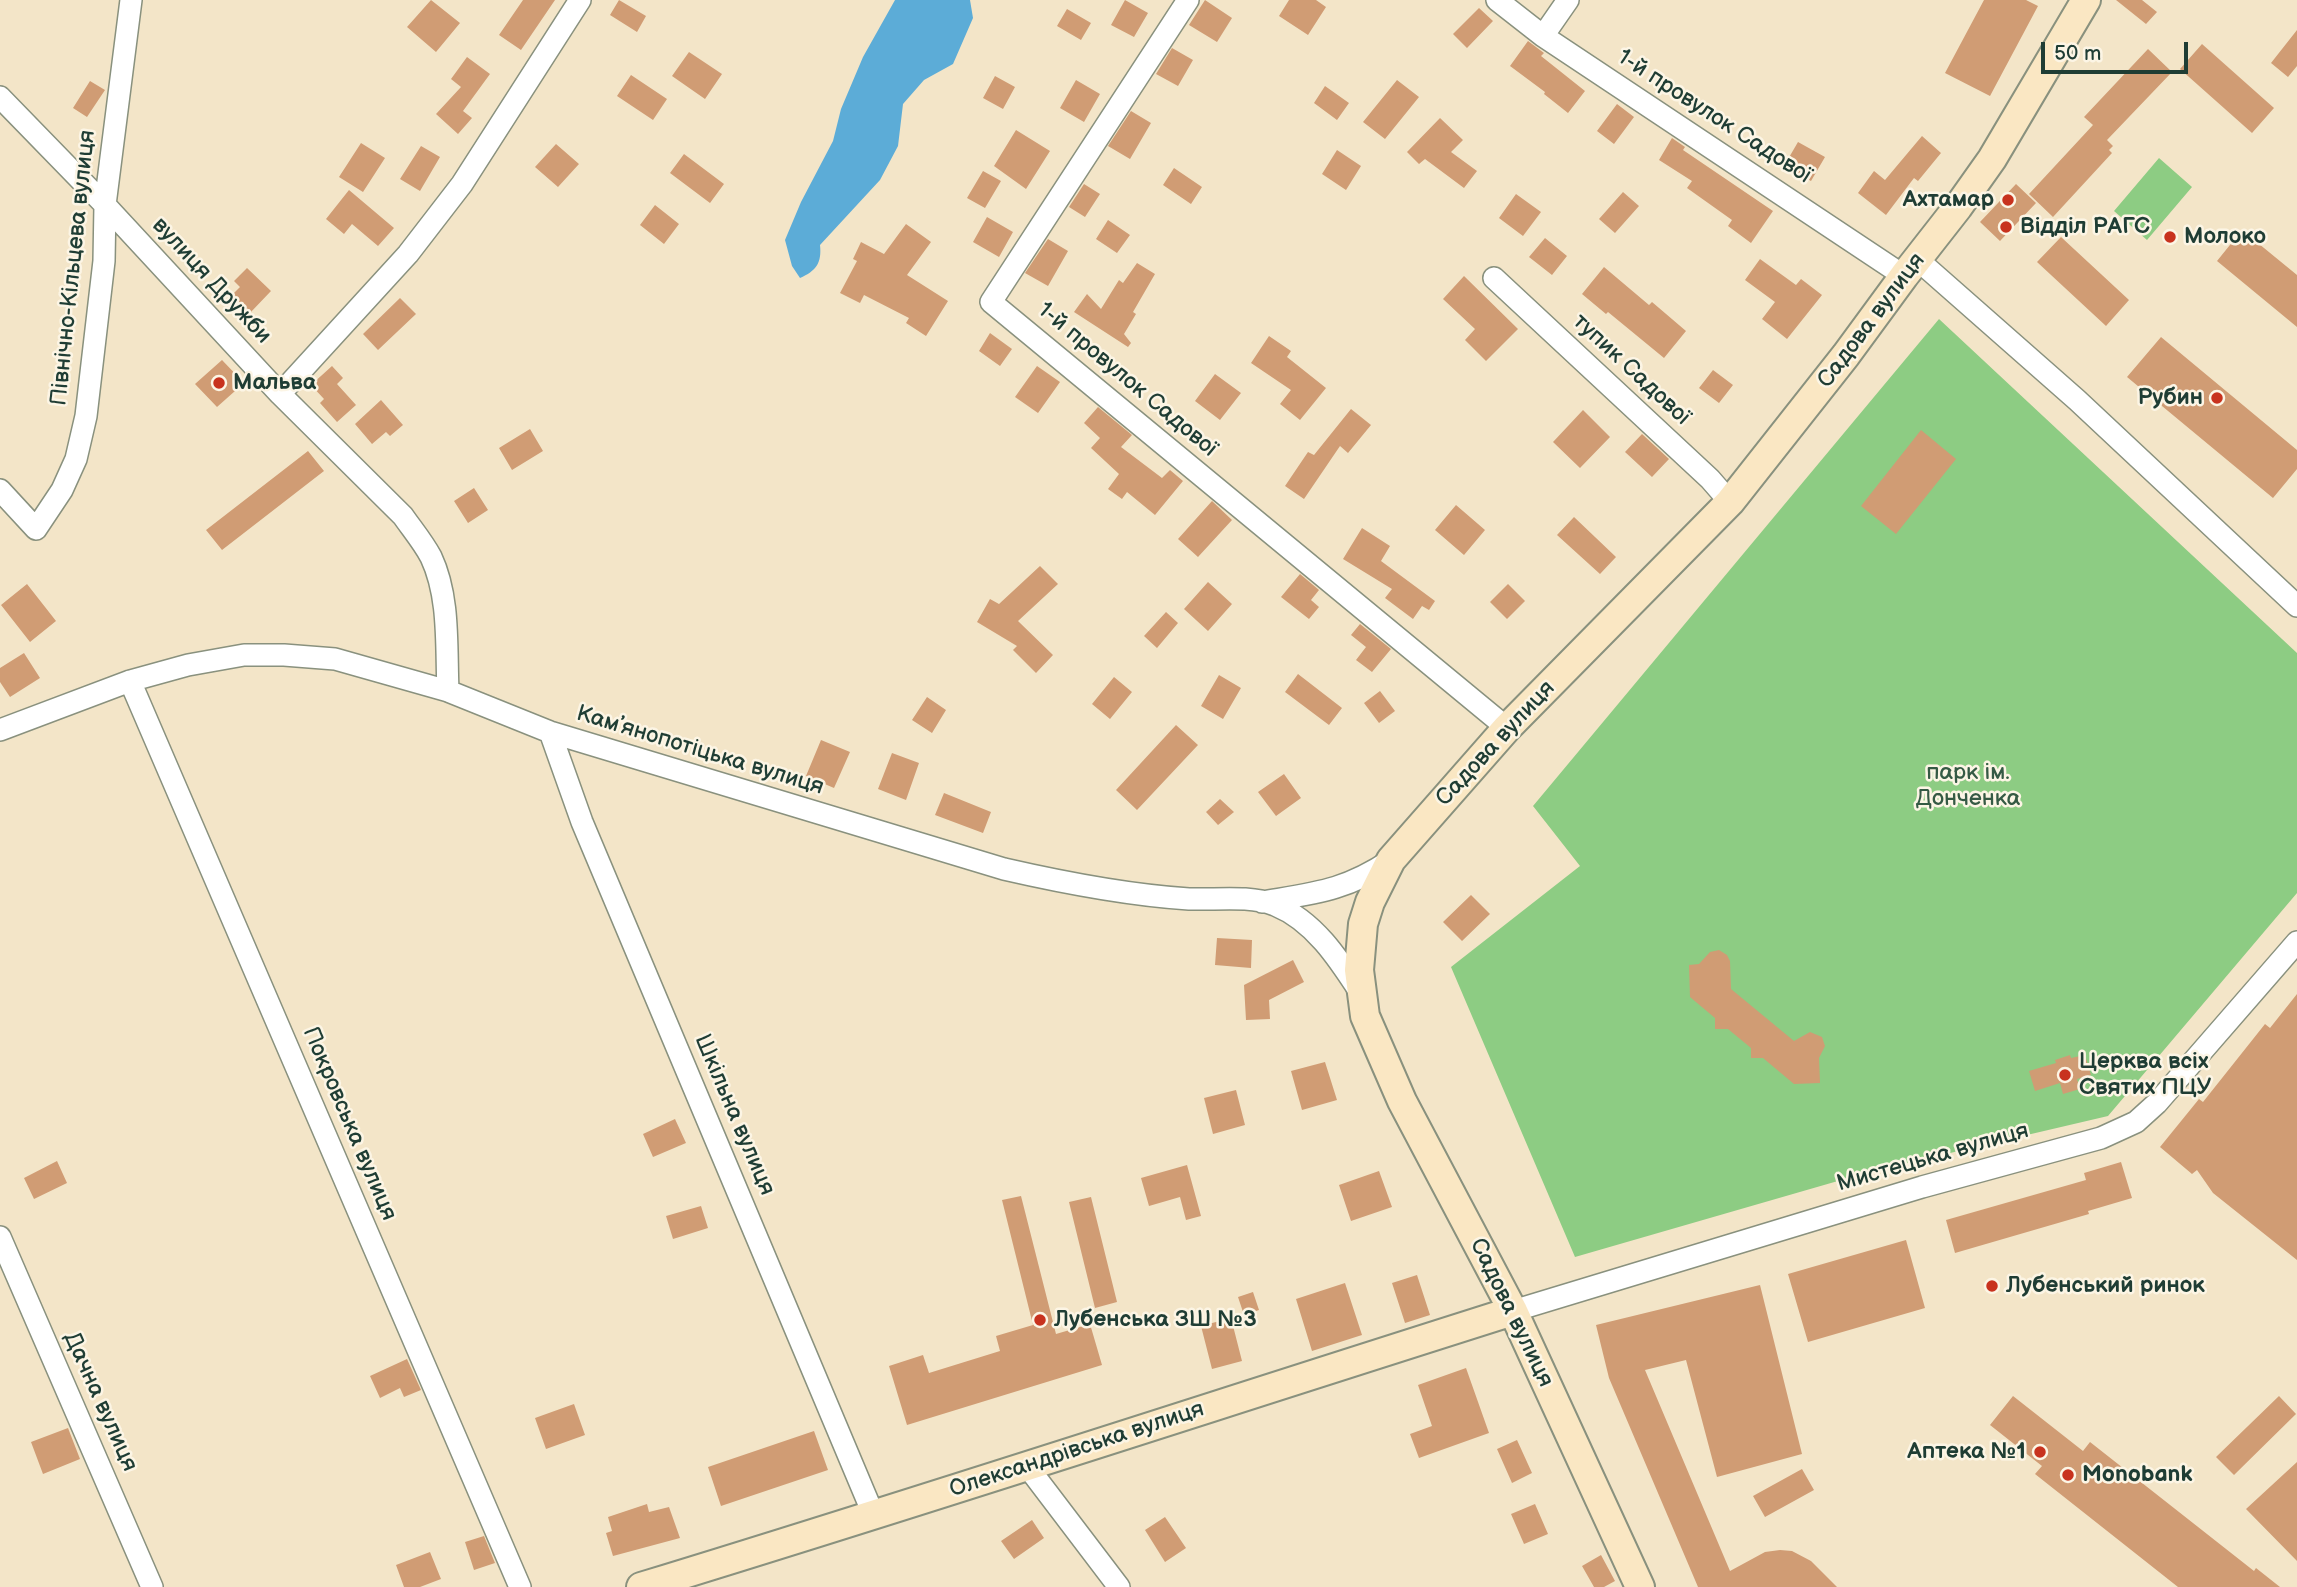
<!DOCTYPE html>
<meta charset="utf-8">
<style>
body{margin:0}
#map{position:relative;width:2297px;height:1587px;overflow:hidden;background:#f3e5c8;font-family:"Balsamiq Sans",sans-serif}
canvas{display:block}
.scale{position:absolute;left:2041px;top:42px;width:147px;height:32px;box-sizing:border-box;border:4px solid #1f3d34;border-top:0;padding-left:9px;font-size:21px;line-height:24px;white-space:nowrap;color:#1f3d34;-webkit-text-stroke:5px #fcf5e5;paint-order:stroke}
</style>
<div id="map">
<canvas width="2297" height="1587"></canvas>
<div class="scale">50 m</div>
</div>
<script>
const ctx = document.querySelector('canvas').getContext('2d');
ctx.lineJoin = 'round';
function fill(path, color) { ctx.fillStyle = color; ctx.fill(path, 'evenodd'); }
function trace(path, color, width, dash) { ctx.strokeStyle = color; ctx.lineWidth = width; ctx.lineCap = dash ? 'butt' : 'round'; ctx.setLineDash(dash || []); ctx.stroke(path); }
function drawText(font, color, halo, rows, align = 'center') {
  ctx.font = font + ' "Balsamiq Sans",sans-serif'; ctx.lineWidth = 5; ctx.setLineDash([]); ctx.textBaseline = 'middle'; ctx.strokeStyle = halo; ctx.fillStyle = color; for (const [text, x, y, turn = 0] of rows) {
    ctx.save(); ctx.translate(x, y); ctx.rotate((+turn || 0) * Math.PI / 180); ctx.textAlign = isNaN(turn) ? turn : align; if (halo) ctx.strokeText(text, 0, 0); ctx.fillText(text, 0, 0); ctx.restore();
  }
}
fill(new Path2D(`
 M2159 158 2192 187 2147 240 2114 211Z
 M1939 319 2297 653V893L2108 1116 1869 1172 1575 1257 1451 967 1580 866 1533 806Z`), '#8dcc83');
fill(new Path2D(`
 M895 0H970L973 18 953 64 924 80 903 104 898 146 880 180 820 245C822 263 816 271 800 278L792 266 785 240 801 202 833 141 841 109 863 57Z`), '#5cacd7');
fill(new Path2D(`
 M431 0 460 23 436 52 407 27Z
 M523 0H555L521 50 499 35Z
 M619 0 646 16 637 32 610 15Z
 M1125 0 1148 13 1134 37 1111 25Z
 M1205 0 1232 18 1217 42 1189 25Z
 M1289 0H1316L1326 7 1308 35 1279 16Z
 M1984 0H2026L2038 6 1990 96 1945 73Z
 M2116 0H2142L2157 12 2146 24Z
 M1479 8 1493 21 1467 48 1453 34Z
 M1067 9 1091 23 1081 40 1057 26Z
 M2297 30V66L2288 77 2271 63Z
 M1528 41 1544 53 1541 56 1585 91 1568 113 1544 94 1545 92 1510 66Z
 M2202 44 2274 108 2252 133 2180 69Z
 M1172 48 1193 60 1178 86 1156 74Z
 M2148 49 2172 72 2107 140 2113 146 2109 150 2112 153 2053 217 2029 194 2093 125 2084 117Z
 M689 52 722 74 705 99 672 76Z
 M467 57 490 74 463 111 472 118 458 134 436 114 461 87 451 79Z
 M631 75 667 99 653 120 617 96Z
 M995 76 1015 87 1003 109 983 98Z
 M1076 80 1100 94 1084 122 1060 108Z
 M1397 80 1419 97 1385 139 1363 122Z
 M90 81 105 90 87 117 73 108Z
 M1325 86 1349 103 1337 120 1314 103Z
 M1617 104 1634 117 1614 144 1597 131Z
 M1131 111 1151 123 1130 159 1108 146Z
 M1440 118 1463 140 1451 152 1477 171 1464 188 1425 159 1419 164 1407 152Z
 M1016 130 1050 151 1026 189 994 166Z
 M1922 136 1941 153 1918 181 1914 178 1886 215 1858 193 1874 171 1885 180Z
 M1672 138 1685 147 1683 150 1773 211 1751 243 1728 226 1732 220 1687 188 1692 181 1659 160Z
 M1798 142 1825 157 1811 181 1784 166Z
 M361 143 385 158 363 192 339 177Z
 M556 144 579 164 558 187 535 167Z
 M421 146 440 157 420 191 400 179Z
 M1337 150 1361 166 1346 190 1322 174Z
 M684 154 724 184 710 203 670 173Z
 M1174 168 1202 187 1191 204 1163 185Z
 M983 171 1001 181 985 208 967 198Z
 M1084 184 1100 194 1085 217 1069 207Z
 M2016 184 2036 203 2000 241 1980 222Z
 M349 190 394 228 378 246 352 224 344 234 326 219Z
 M1623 192 1639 206 1615 233 1599 219Z
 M1516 194 1541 212 1523 236 1499 218Z
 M655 205 679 224 664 244 640 225Z
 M987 217 1013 232 999 257 973 242Z
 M1108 220 1130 235 1117 253 1096 239Z
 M906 224 931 242 907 275 948 301 926 336 906 323 909 318 864 295 860 303 840 293 857 261 853 259 861 242 884 254Z
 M2242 230 2297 275V327L2217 261Z
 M2061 237 2129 300 2106 326 2037 262Z
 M1545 238 1567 256 1552 275 1529 257Z
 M1048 239 1068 251 1048 286 1025 273Z
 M1760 259 1796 285 1801 279 1822 295 1787 339 1762 319 1775 302 1745 280Z
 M1137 263 1155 274 1133 312 1136 314 1124 334 1131 343 1128 347 1074 312 1087 294 1101 309 1119 280 1123 283Z
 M1604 267 1649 305 1652 302 1686 331 1664 358 1608 312 1606 314 1582 294Z
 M247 268 271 291 250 313 232 295 240 287 234 281Z
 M1464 276 1518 329 1486 361 1465 340 1475 329 1443 299Z
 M400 298 416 314 378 350 363 334Z
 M990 333 1012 349 1000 366 979 351Z
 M1269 336 1291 351 1287 357 1326 388 1300 420 1280 404 1291 390 1251 363Z
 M2161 337 2297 450V469L2273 498 2127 377Z
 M222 360 244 383 217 407 195 384Z
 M332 366 343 378 337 384 356 405 337 422 320 403 324 399 311 385Z
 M1037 366 1060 382 1038 413 1015 397Z
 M1713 370 1733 385 1719 403 1699 388Z
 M1215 374 1241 393 1220 420 1195 401Z
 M381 400 403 425 390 436 386 432 372 444 355 424Z
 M1098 407 1132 435 1121 447 1162 478 1170 470 1183 481 1155 515 1127 492 1122 499 1108 489 1119 474 1091 448 1100 438 1084 423Z
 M1351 409 1371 425 1348 453 1340 446 1304 499 1285 486 1308 452 1314 455Z
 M1583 410 1610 437 1580 468 1553 442Z
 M530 429 543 451 512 470 499 448Z
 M1921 430 1956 459 1896 534 1861 506Z
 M1642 434 1669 459 1652 477 1625 452Z
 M308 451 324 471 222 550 206 530Z
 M474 488 488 510 468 523 454 501Z
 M1212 501 1232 520 1198 557 1178 539Z
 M1456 505 1485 530 1464 555 1435 530Z
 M1574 517 1616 557 1600 574 1557 535Z
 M1362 528 1390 546 1381 561 1435 601 1429 610 1422 606 1413 619 1385 598 1392 589 1343 559Z
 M1040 566 1058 584 1018 621 1053 655 1036 673 1013 650 1017 646 977 622 990 599 999 604Z
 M1300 574 1319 590 1311 600 1319 607 1309 619 1281 597Z
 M1208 582 1232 604 1208 631 1184 609Z
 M27 584 56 621 30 642 1 605Z
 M1508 584 1525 601 1507 619 1490 602Z
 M1166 612 1178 623 1157 648 1144 636Z
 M1360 624 1391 649 1372 672 1356 660 1366 647 1351 635Z
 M24 653 40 678 10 697 0 682V668Z
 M1298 674 1342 708 1329 725 1285 692Z
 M1219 675 1241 688 1223 719 1201 706Z
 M1114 677 1132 692 1110 719 1092 704Z
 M1380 691 1395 711 1379 723 1364 703Z
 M927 697 946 710 932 733 912 720Z
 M1176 725 1198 745 1137 810 1116 790Z
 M821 740 850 752 834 788 806 776Z
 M892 753 919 763 906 800 878 789Z
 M1284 774 1301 798 1276 816 1258 792Z
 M944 793 991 812 983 833 935 815Z
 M1220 799 1234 812 1218 825 1206 812Z
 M1471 895 1490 914 1462 941 1443 922Z
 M1217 938 1252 940 1251 968 1215 965Z
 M1719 950 1727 955 1730 961 1731 989 1794 1041 1810 1032 1822 1037 1825 1046 1819 1058 1820 1083 1794 1084 1763 1058H1751V1048L1728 1029H1715V1018L1690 997 1689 965 1699 964 1710 952Z
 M1293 960 1304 982 1269 1000 1270 1019 1246 1020 1244 985Z
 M2297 994V1260L2213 1193 2197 1170 2192 1174 2160 1147 2199 1099 2203 1102 2265 1024 2270 1028Z
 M2070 1055 2071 1058 2085 1055 2091 1075 2077 1079 2080 1089 2063 1094 2060 1083 2035 1091 2029 1071 2056 1063 2055 1060Z
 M1325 1062 1337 1100 1302 1110 1291 1071Z
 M1236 1090 1245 1125 1213 1134 1204 1098Z
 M675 1119 686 1143 653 1157 643 1134Z
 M57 1161 67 1183 34 1199 24 1178Z
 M2121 1162 2132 1198 2088 1211 2089 1214 1955 1253 1946 1220 2086 1180 2084 1173Z
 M1187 1165 1201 1216 1186 1220 1180 1197 1149 1206 1141 1178Z
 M1379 1171 1392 1207 1351 1221 1339 1185Z
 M1021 1196 1056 1334 1090 1324 1102 1365 907 1425 889 1366 923 1355 929 1373 1000 1351 996 1336 1033 1325 1002 1200Z
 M1091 1197 1117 1302 1095 1308 1069 1202Z
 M701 1206 708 1228 673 1239 666 1216Z
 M1906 1240 1925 1308 1808 1342 1788 1274Z
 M1417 1275 1430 1315 1405 1323 1392 1283Z
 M1345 1283 1362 1335 1312 1351 1296 1299Z
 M1760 1285 1802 1454 1717 1477 1686 1360 1645 1370 1730 1571 1765 1552 1780 1550 1792 1551 1811 1561 1837 1587H1698L1609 1378 1596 1325Z
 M1253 1292 1259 1310 1244 1315 1238 1297Z
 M1231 1318 1242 1361 1212 1369 1201 1326Z
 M407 1359 421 1390 404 1397 400 1388 380 1398 370 1376Z
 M1466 1368 1489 1433 1419 1458 1410 1434 1432 1426 1418 1385Z
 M2013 1396 2083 1451 2090 1442 2254 1571 2256 1568 2280 1587H2178L2035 1474 2042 1466 1990 1425Z
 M2279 1396 2296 1414 2234 1475 2216 1457Z
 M574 1404 585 1435 546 1449 535 1418Z
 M68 1428 80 1459 43 1474 31 1442Z
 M814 1431 828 1470 721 1506 708 1467Z
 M1517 1440 1532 1473 1512 1483 1497 1449Z
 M2297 1462V1561L2246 1509Z
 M1802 1469 1814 1490 1765 1517 1753 1496Z
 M647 1504 649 1512 669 1507 680 1538 613 1556 606 1533 612 1531 608 1517Z
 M1535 1504 1548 1534 1524 1544 1511 1514Z
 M1165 1517 1186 1548 1165 1562 1145 1530Z
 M1032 1520 1044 1538 1014 1559 1001 1541Z
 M484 1536 495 1563 474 1570 465 1542Z
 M430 1552 441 1579 420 1587H404L396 1565Z
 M1601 1555 1615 1581 1604 1587H1594L1582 1566Z`), '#d09c74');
const street = new Path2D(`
 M1188 0 991 302 1507 728
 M1497 0 1543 36 1904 276
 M1543 36 1568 0
 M0 97 105 205 280 394 403 516C412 529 423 542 431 557 450 597 446 647 448 691
 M1918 260 2077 400 2297 606
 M1494 278 1710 479 1730 502
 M280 394 408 254 462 184 580 0
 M0 490 36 529 62 490 76 459 86 416 104 261 105 205 131 0
 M130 681 520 1587
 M0 730 130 681 188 665 244 655H284L335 659 448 691 550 732 1004 869C1065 883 1127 895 1189 899 1217 900 1249 895 1275 905 1314 921 1338 958 1360 992
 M550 732 582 822 874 1516
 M1262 902C1315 893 1345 891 1391 860
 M0 1237 152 1587
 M1513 1311 1922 1187 2101 1138 2136 1122 2157 1103 2297 942
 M1027 1466 1119 1587`);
const secondary = new Path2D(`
 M641 1587C933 1498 1222 1403 1513 1311
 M1640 1587 1513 1311 1402 1101 1365 1016 1359 970 1363 924 1370 902 1391 860 1507 728 1730 502 1846 355 1904 276 1958 207 1992 159 2086 0`);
trace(street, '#89917e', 24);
trace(secondary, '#89917e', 32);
trace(street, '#fff', 21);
trace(secondary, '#fae7c3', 28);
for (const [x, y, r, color] of [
 [2008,200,7,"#c8321e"],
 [2006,227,7,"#c8321e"],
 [2170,237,7,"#c8321e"],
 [219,383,7,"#c8321e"],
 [2217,398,7,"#c8321e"],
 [2065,1075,7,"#c8321e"],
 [1992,1286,7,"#c8321e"],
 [1040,1320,7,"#c8321e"],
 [2040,1452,7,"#c8321e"],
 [2068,1475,7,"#c8321e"]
]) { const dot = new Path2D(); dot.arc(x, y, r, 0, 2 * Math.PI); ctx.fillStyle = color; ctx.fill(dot); trace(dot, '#fcf5e5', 2.5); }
drawText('23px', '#1f3d34', '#fcf5e5', [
 ["1-й провулок Садової",1714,117,33],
 ["Північно-Кільцева вулиця",74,268,-84],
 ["вулиця Дружби",211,281,47],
 ["Садова вулиця",1872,321,-53],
 ["тупик Садової",1631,370,43],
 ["1-й провулок Садової",1127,380,40],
 ["Садова вулиця",1496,744,-47],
 ["Камʼянопотіцька вулиця",700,751,17],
 ["Шкільна вулиця",734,1115,67],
 ["Покровська вулиця",349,1124,67],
 ["Мистецька вулиця",1933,1158,-16],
 ["Садова вулиця",1511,1313,64],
 ["Дачна вулиця",100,1402,66],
 ["Олександрівська вулиця",1077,1450,-18]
]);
drawText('bold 23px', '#1f3d34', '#fcf5e5', [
 ["Ахтамар",1994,200,"right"],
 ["Відділ РАГС",2020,227],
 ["Молоко",2184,237],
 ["Мальва",233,383],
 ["Рубин",2203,398,"right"],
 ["Церква всіх",2079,1062],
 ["Святих ПЦУ",2079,1088],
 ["Лубенський ринок",2006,1286],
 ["Лубенська ЗШ №3",1054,1320],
 ["Аптека №1",2026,1452,"right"],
 ["Monobank",2082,1475]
], 'left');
drawText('23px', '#355a44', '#fcf5e5', [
 ["парк ім.",1968,773],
 ["Донченка",1968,799]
]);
</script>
